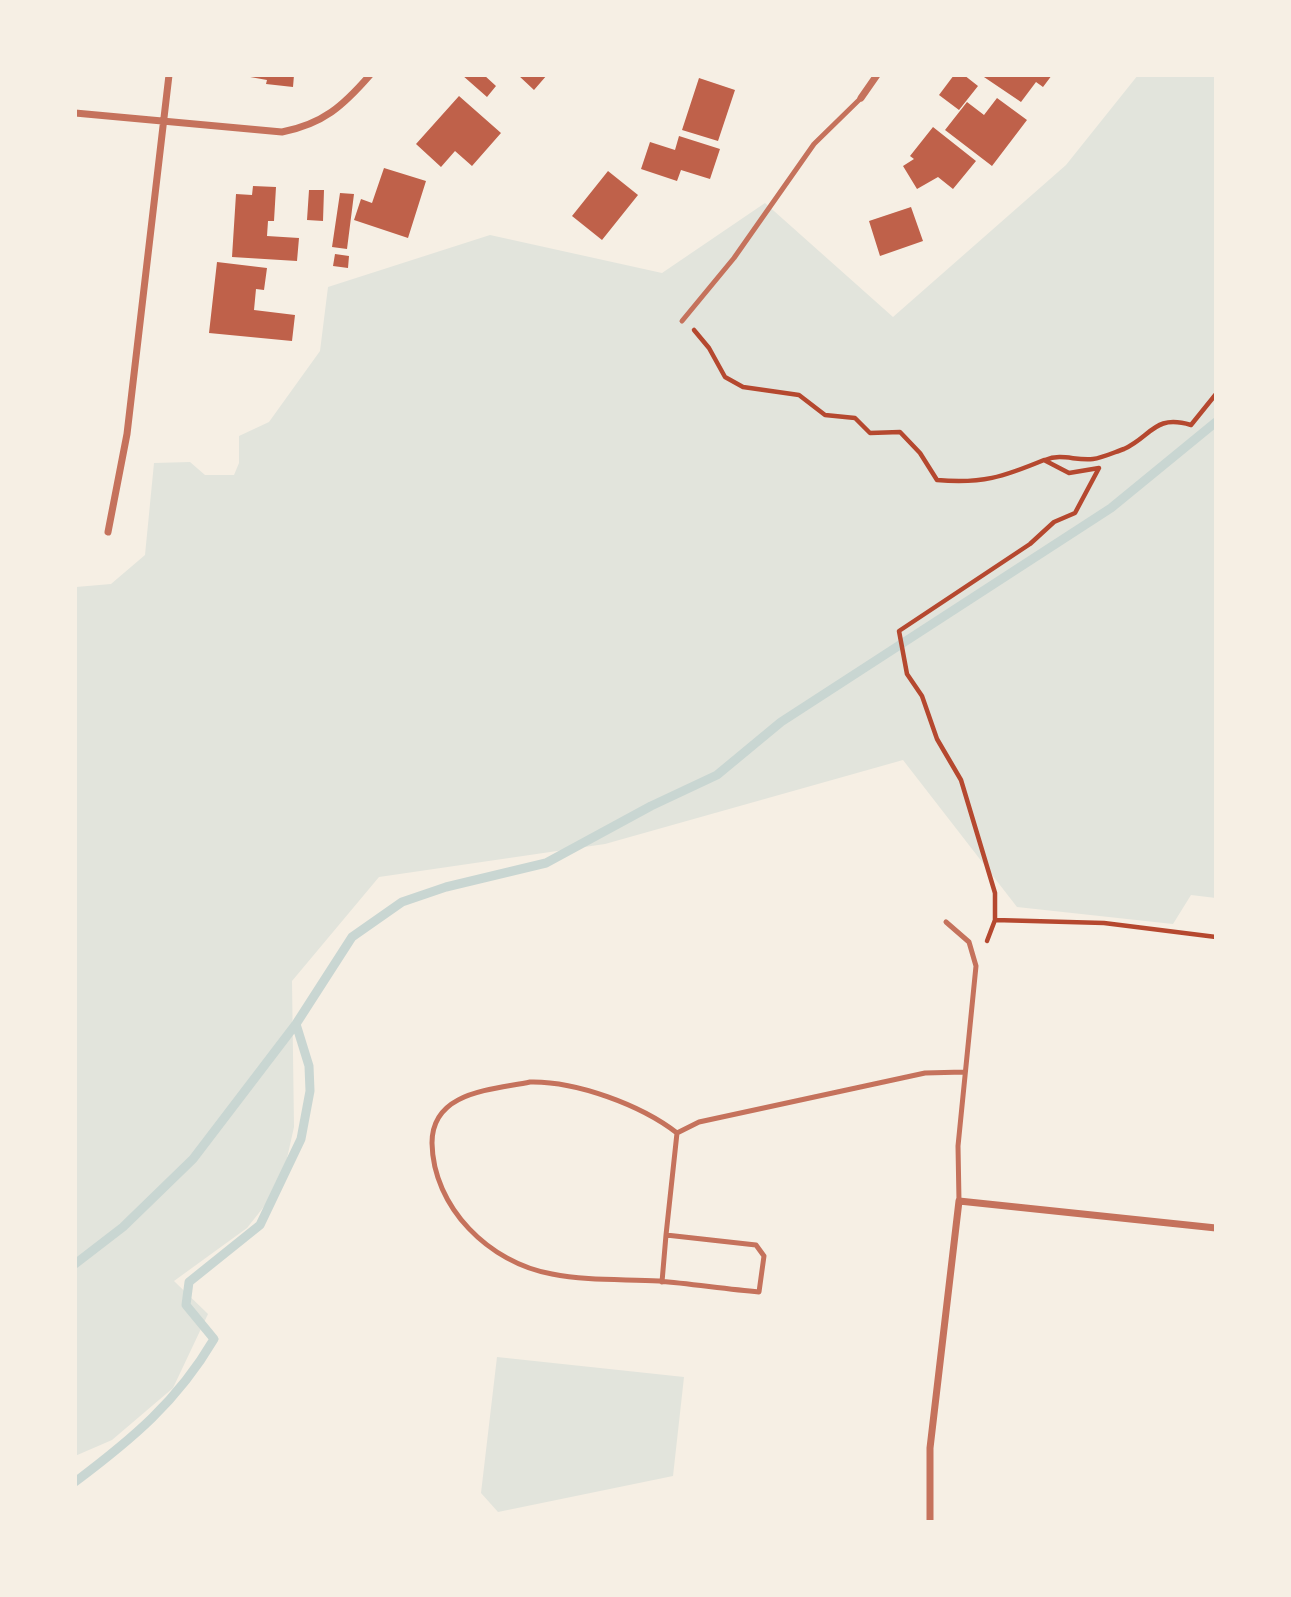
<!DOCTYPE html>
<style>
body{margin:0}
#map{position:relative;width:1291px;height:1597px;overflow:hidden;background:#f6efe4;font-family:Signika,sans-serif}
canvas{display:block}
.frame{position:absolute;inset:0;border:77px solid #f6efe4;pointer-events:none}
</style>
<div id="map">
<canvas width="1291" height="1597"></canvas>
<div class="frame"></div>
</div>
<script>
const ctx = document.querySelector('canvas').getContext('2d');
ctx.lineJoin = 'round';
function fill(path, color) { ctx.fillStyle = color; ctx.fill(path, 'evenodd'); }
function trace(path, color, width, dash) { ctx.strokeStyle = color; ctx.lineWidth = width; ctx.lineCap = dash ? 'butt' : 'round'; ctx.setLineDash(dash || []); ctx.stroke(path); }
fill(new Path2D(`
 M1138 75H1216V898L1191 895 1173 924 1017 907 903 760 605 844 379 877 292 981 294 1127 281 1185 247 1228 174 1281 208 1314 173 1388 112 1440 75 1456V595L76 587 111 584 145 555 154 463 190 462 205 475H234L239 463V436L269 422 320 351 328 287 490 235 662 273 765 203 893 317 1066 165Z
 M497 1357 684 1377 673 1476 498 1512 481 1493Z`), '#e2e4dc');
trace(new Path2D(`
 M75 1264 123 1227 193 1159 296 1024 352 937 402 902 446 887 546 863 651 806 717 775 781 722 1111 508 1216 422
 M75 1482C132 1439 177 1402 214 1339L186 1305 189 1282 260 1225 301 1139 310 1091 309 1066 296 1024`), '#c9d6d2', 9);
fill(new Path2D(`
 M239 75H294L293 87 266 84 267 80Z
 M462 75H484L496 86 487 97Z
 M518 75H547L534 90Z
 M954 75H964L978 86 959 110 939 95Z
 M981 75H1052L1043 87 1036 82 1021 102Z
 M699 78 735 90 718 141 682 130Z
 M459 96 501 133 472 166 455 151 441 167 416 144Z
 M997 98 1027 120 992 166 945 130 967 102 984 115Z
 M933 127 976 161 953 189 938 177 917 189 903 166 914 159 910 156Z
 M679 136 720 149 710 179 681 170 677 181 641 169 650 142 675 150Z
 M384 168 426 181 408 238 354 220 361 199 372 203Z
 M608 171 638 195 602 240 572 216Z
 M253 186 276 187 274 221H268L267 236 299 238 297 261 232 257 236 194 252 195Z
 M309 190H324L323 221 307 220Z
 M340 193 354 194 347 249 332 247Z
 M911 207 923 241 880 256 869 221Z
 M335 254 349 256 348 268 333 266Z
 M217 262 267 268 264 290 256 289 254 310 295 315 292 341 209 333Z`), '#bf614a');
trace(new Path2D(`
 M694 330 709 348 725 377 743 387 799 395 825 415 855 418 870 433 900 432 920 453 937 480C982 484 1003 477 1044 460L1069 473 1099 468 1075 513 1054 522 1030 544 899 631 907 674 922 696 937 739 961 780 995 893V920L987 941
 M1045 460C1062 453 1075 461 1093 459 1102 458 1115 452 1124 449 1152 436 1154 414 1191 425L1216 394
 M995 920 1104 923 1216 937`), '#b5482f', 4.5);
trace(new Path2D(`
 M682 321 734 258 814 144 861 98
 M946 922 969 942 976 966 958 1146 959 1201
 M530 1082C576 1081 641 1105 677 1133L666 1235 756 1245 764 1256 759 1292C726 1289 692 1284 659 1281 624 1279 586 1281 552 1274 489 1263 433 1207 432 1143 432 1091 492 1090 530 1082Z
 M677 1133 699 1122 925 1073 964 1072
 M662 1282 666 1235`), '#c5725c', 5);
trace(new Path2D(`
 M861 98 877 75
 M75 113 282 132C323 124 343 106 370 75
 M108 532 127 434 169 75
 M930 1522V1448L959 1201 1216 1228`), '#c5725c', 7);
</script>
